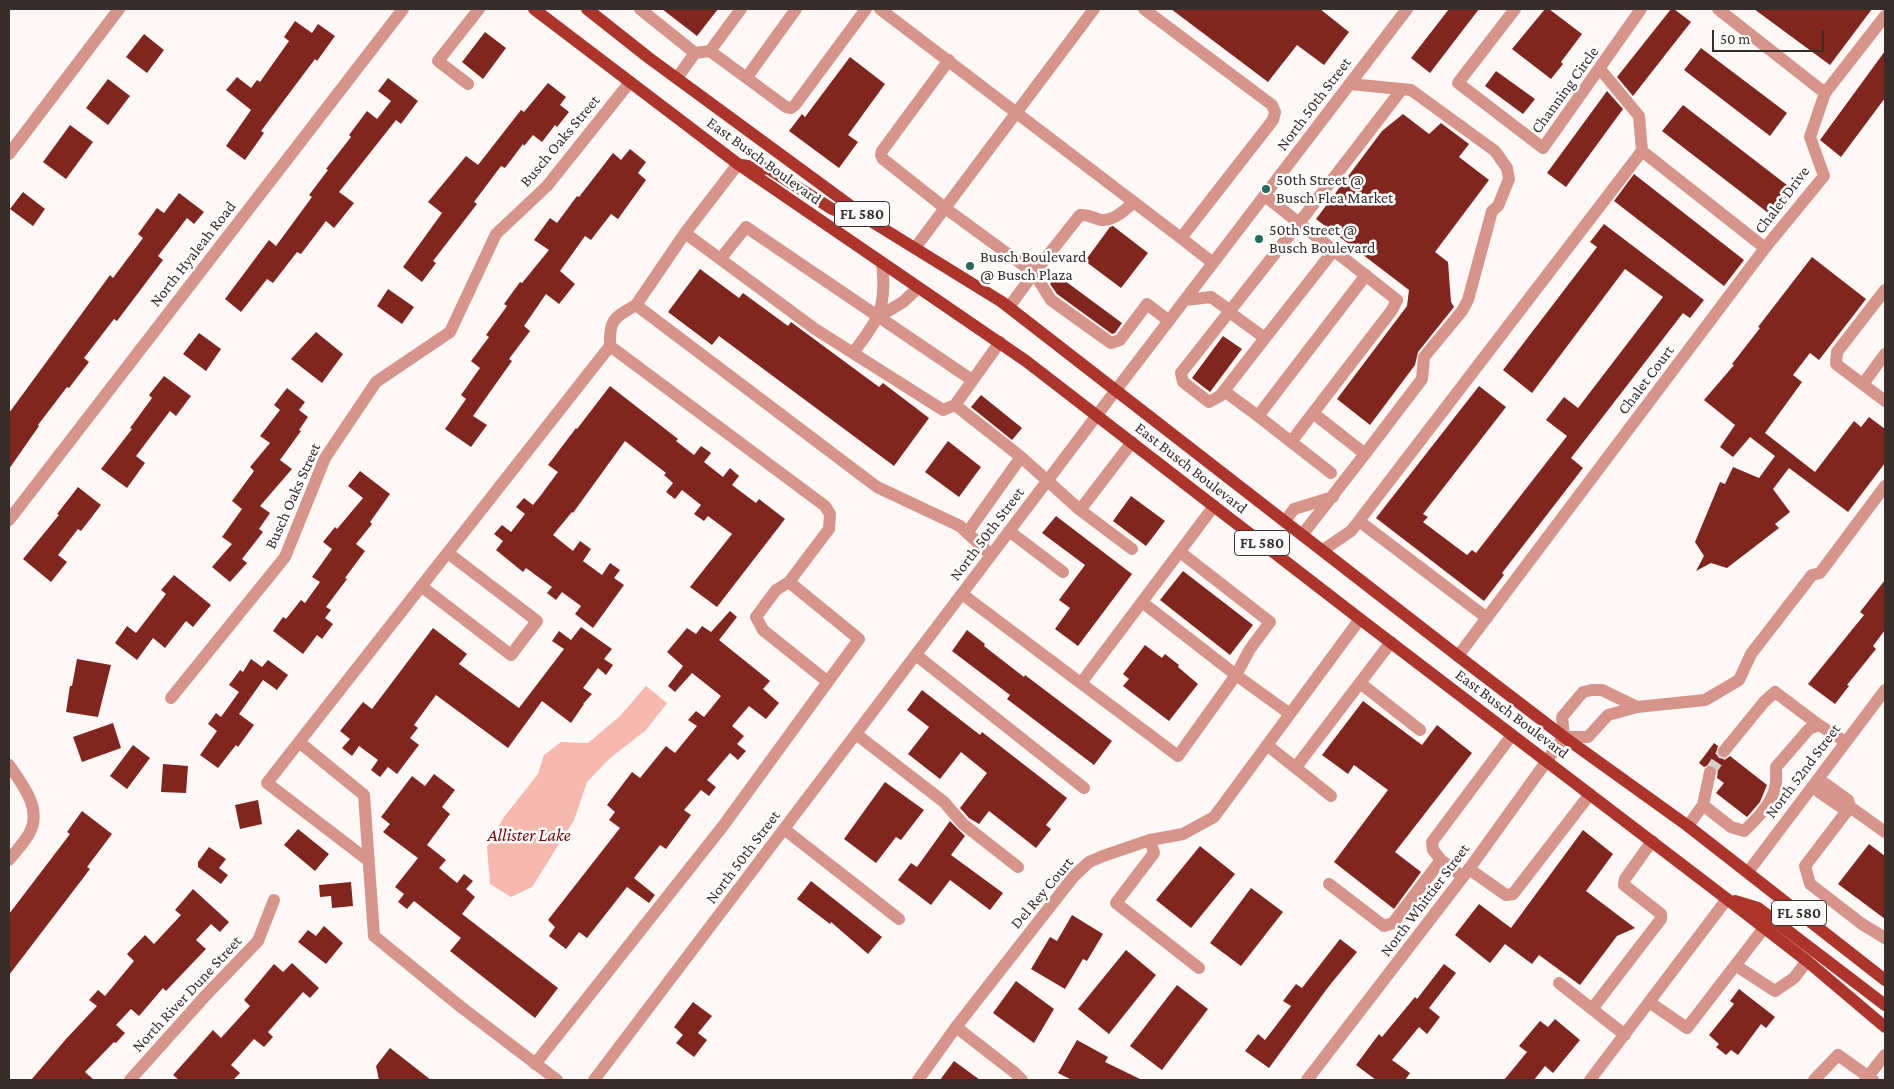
<!DOCTYPE html>
<style>
body{margin:0}
#map{position:relative;width:1894px;height:1089px;overflow:hidden;background:#fef8f7;font-family:"Crimson Pro",serif}
canvas{display:block}
.frame{position:absolute;inset:0;border:10px solid #372d2b;pointer-events:none}
.scale{position:absolute;left:1712px;top:30px;width:112px;height:22px;box-sizing:border-box;border:2px solid #372d2b;border-top:0;padding-left:6px;font-size:15px;line-height:18px;white-space:nowrap;color:#372d2b;-webkit-text-stroke:4px #fff;paint-order:stroke}
</style>
<div id="map">
<canvas width="1894" height="1089"></canvas>
<div class="frame"></div>
<div class="scale">50 m</div>
</div>
<script>
const ctx = document.querySelector('canvas').getContext('2d');
ctx.lineJoin = 'round';
function fill(path, color) { ctx.fillStyle = color; ctx.fill(path, 'evenodd'); }
function trace(path, color, width, dash) { ctx.strokeStyle = color; ctx.lineWidth = width; ctx.lineCap = dash ? 'butt' : 'round'; ctx.setLineDash(dash || []); ctx.stroke(path); }
function drawText(font, color, halo, rows, align = 'center') {
  ctx.font = font + ' "Crimson Pro",serif'; ctx.lineWidth = 5; ctx.setLineDash([]); ctx.textBaseline = 'middle'; ctx.strokeStyle = halo; ctx.fillStyle = color; for (const [text, x, y, turn = 0] of rows) {
    ctx.save(); ctx.translate(x, y); ctx.rotate((+turn || 0) * Math.PI / 180); ctx.textAlign = isNaN(turn) ? turn : align; if (halo) ctx.strokeText(text, 0, 0); ctx.fillText(text, 0, 0); ctx.restore();
  }
}
fill(new Path2D(`
 M646 686 667 703 646 730 609 759 587 782 574 820 532 887 511 897 490 884 487 847 504 817 538 774 544 755 561 742 588 743 620 716Z`), '#f7b8ae');
fill(new Path2D(`
 M662 9H718L697 36Z
 M1171 9H1320L1349 32 1324 65 1297 45 1268 82Z
 M1449 9H1479L1430 73 1411 58Z
 M1545 9H1549L1582 34 1561 62 1563 64 1551 79 1512 49Z
 M1671 9H1674L1691 22 1633 96 1617 77Z
 M1754 9H1872L1830 65Z
 M295 21 312 33 318 24 335 36 317 61 315 59 261 131 264 133 245 160 226 146 251 110 226 90 237 77 251 88 257 80 260 82 289 41 284 37Z
 M485 32 506 48 483 79 462 62Z
 M144 34 164 50 147 73 126 57Z
 M1701 48 1787 113 1770 136 1684 70Z
 M1885 51V98L1841 157 1820 140Z
 M850 57 885 84 848 135 858 142 839 168 789 131 802 114 805 117Z
 M1496 71 1535 99 1523 114 1485 86Z
 M388 78 418 101 401 124 396 120 339 192 354 203 334 228 326 221 301 254 297 252 273 283 267 279 241 312 225 299 269 240 276 246 312 197 309 195 328 170 326 169 351 137 349 135 367 111 377 119 391 101 378 91Z
 M108 79 130 96 108 125 86 108Z
 M548 83 566 97 560 105 569 112 557 127 555 125 542 142 533 135 524 146 523 144 505 168 501 166 474 202 477 204 433 261 436 263 422 282 403 267 442 213 428 202 466 156 478 165 521 110 524 112Z
 M1607 91 1623 109 1566 187 1547 173Z
 M1683 105 1796 192 1776 219 1662 131Z
 M1403 114 1429 134 1441 123 1469 144 1459 157 1489 180 1435 252 1448 262 1451 302 1454 307 1418 352 1415 365 1370 425 1337 399 1407 306 1409 290 1316 219 1382 131Z
 M70 125 93 142 66 179 43 162Z
 M630 149 646 162 638 173 646 180 618 219 611 214 591 240 585 236 560 271 575 284 559 304 546 294 524 326 530 331 509 359 512 361 473 416 487 425 471 447 445 429 466 399 461 395 480 368 471 361 489 337 486 335 507 306 504 304 520 282 522 283 549 250 534 240 550 218 557 223 577 196 579 197 613 153 621 160Z
 M1634 174 1744 260 1724 286 1614 201Z
 M23 192 45 209 33 226 10 209Z
 M179 193 204 212 194 224 187 218 158 256 163 260 117 321 114 319 84 358 89 362 69 388 67 387 38 425 39 426 9 469V413L110 275 113 278 143 238 138 234 157 208 164 213Z
 M1604 224 1704 300 1690 318 1683 313 1571 458 1583 468 1502 573 1504 575 1484 601 1376 518 1479 386 1506 407 1423 514 1428 517 1423 522 1467 555 1472 550 1476 553 1567 436 1546 420 1564 397 1578 408 1663 297 1625 269 1532 393 1503 370 1597 247 1590 242Z
 M1113 226 1148 253 1121 288 1085 261 1110 227Z
 M1812 257 1866 299 1819 360 1810 353 1793 375 1802 382 1765 433 1815 472 1854 421 1861 427 1869 417 1885 429V463L1848 512 1789 468 1773 489 1790 512 1775 524 1779 528 1727 568 1711 563 1696 571 1704 556 1695 542 1720 482 1725 484 1733 467 1759 478 1775 456 1750 437 1733 457 1720 447 1735 425 1704 400 1734 365 1732 364 1760 328 1758 327Z
 M700 269 739 298 743 293 788 326 791 322 879 387 883 383 929 418 894 466 719 336 712 345 668 312Z
 M1057 275 1122 323 1115 333 1112 334 1057 294 1050 284Z
 M388 289 414 307 402 324 377 306Z
 M316 332 343 354 322 383 291 359Z
 M199 333 221 349 206 371 183 354Z
 M1223 336 1242 349 1210 392 1192 378Z
 M164 376 191 396 176 416 170 411 136 456 145 463 127 488 101 469 132 429 130 428 152 398 149 395Z
 M610 386 678 439 676 441 694 455 701 446 711 453 704 462 723 477 730 468 739 476 732 485 756 503 759 499 785 519 717 607 690 587 732 534 708 516 704 521 694 514 701 505 682 490 675 499 666 492 673 483 664 475 666 473 625 441 573 513 572 512 553 535 573 551 580 541 591 549 583 561 602 575 610 563 620 570 614 578 624 585 593 628 575 614 581 606 562 592 556 600 547 593 552 587 526 568 523 572 496 550 503 541 494 534 502 525 511 532 525 514 516 507 524 498 533 505 541 495 558 472 548 465 576 428 577 429Z
 M287 388 305 402 299 410 308 417 299 430 301 431 280 460 292 469 260 506 270 513 259 529 263 532 242 559 247 563 230 582 212 567 232 544 222 537 242 509 232 501 254 471 250 467 270 443 260 436 280 410 274 405Z
 M981 395 1022 428 1012 440 971 407Z
 M948 441 981 467 959 497 925 472Z
 M360 471 390 494 370 522 372 524 356 544 365 551 345 578 347 579 326 607 331 610 325 618 333 624 322 639 317 635 303 654 273 631 283 617 286 619 301 600 305 603 320 582 312 577 332 549 323 542 335 527 337 529 363 498 348 486Z
 M78 487 101 505 81 531 78 529 58 555 67 562 51 582 23 559 59 515 57 514Z
 M1131 496 1165 521 1146 546 1113 521Z
 M1056 516 1132 574 1078 646 1055 629 1070 608 1059 600 1085 565 1042 533Z
 M1183 571 1253 625 1230 655 1160 600Z
 M174 575 211 605 193 627 186 621 165 648 153 638 137 660 115 643 127 626 136 633 166 594 161 590Z
 M1885 580V630L1873 646 1876 649 1847 685 1849 686 1835 704 1808 684 1864 615 1860 612Z
 M730 611 737 617 719 640 770 681 763 689 779 703 766 719 749 706 732 726 744 736 737 744 746 751 738 760 730 753 707 780 716 787 709 796 701 790 684 810 691 815 666 849 660 845 634 878 655 895 649 903 627 887 587 938 579 932 566 949 549 936 555 927 548 920 620 828 609 820 615 812 607 805 632 772 640 778 666 746 675 753 697 726 688 720 696 711 704 717 721 696 692 673 675 692 668 686 683 666 667 652 687 628 696 634 702 626 711 632Z
 M581 627 612 649 604 659 613 665 606 675 598 668 583 688 592 694 583 704H584L571 723 542 701 508 748 436 695 414 725 418 728 410 738 419 745 397 774 388 767 380 777 371 770 378 760 359 746 352 756 342 748 350 739 340 731 363 702 372 709 433 628 467 654 459 664 519 708 564 649 552 641 559 631 571 640Z
 M967 630 985 644 984 646 1024 677 1025 675 1112 741 1094 765 1007 699 1010 695 952 651Z
 M1145 645 1162 658 1165 654 1179 665 1178 667 1198 684 1169 721 1123 686 1129 679 1123 674Z
 M77 659 111 665 98 717 66 712 70 686H72Z
 M251 659 262 667 268 660 288 675 277 690 263 680 239 714 254 725 238 747 236 745 218 768 200 755 217 731 208 724 216 713 221 717 239 692 229 685 240 670 243 672Z
 M922 690 980 735 982 732 1067 798 1046 825 1051 829 1036 848 989 811 979 824 969 818 960 808 987 773 961 752 940 779 908 754 929 727 907 710Z
 M1363 701 1422 745 1437 725 1472 753 1395 852 1421 872 1394 909 1334 862 1388 790 1354 765 1348 774 1322 755Z
 M113 723 121 748 82 762 73 737Z
 M1714 743 1718 746 1716 753 1719 758 1726 759 1730 756 1767 785 1760 802 1747 817 1716 793 1724 783 1717 778 1718 770 1716 766 1711 764 1704 767 1699 763Z
 M133 745 150 758 127 789 110 776Z
 M163 764 188 766 186 793 161 792Z
 M434 774 455 790 442 807 450 814 427 845 446 860 439 868 457 883 464 874 473 881 466 889 475 897 462 914 558 988 535 1018 450 951 461 938 414 901 407 909 398 902 404 894 395 887 418 858 383 832 390 824 381 817 412 776 425 786Z
 M885 782 924 810 901 840 896 837 876 863 844 839Z
 M258 800 262 824 240 829 235 805Z
 M82 811 112 834 87 867 90 869 9 975V914L70 834 67 832Z
 M950 821 965 836 951 855 1003 893 990 910 950 880 931 905 898 880 911 863 917 867Z
 M298 829 329 854 315 871 284 845Z
 M1583 830 1613 854 1586 891 1635 928 1617 936 1580 985 1539 955 1532 964 1505 944 1490 963 1455 935 1479 904 1511 928Z
 M1869 844 1885 856V919L1838 884Z
 M1200 846 1235 874 1191 928 1156 900Z
 M209 847 226 859 219 868 228 875 221 884 198 867V862Z
 M811 881 882 937 868 954 831 922 830 924 797 899Z
 M351 882 353 906 332 908 331 896 320 897 319 885Z
 M1251 888 1283 912 1241 966 1210 943Z
 M193 889 229 922 220 932 211 924 196 940 206 949 184 972 166 991 163 988 139 1016 131 1009 116 1025 125 1033 116 1043 114 1042 85 1072 94 1080H31L66 1039 97 1006 89 1000 98 990 105 996 134 961 127 954 145 935 154 944 181 915 175 910Z
 M1072 915 1103 934 1087 961 1083 959 1065 989 1031 969 1050 937 1057 941Z
 M324 926 343 943 326 964 298 942 308 930 316 936Z
 M1340 939 1357 952 1329 986 1269 1068 1245 1051 1258 1034 1265 1040 1291 1006 1283 1001 1296 984 1302 988Z
 M1126 950 1156 975 1109 1034 1078 1009Z
 M292 963 319 988 310 998 303 992 268 1032 273 1037 264 1047 254 1039 231 1065 240 1073 233 1080H179L173 1075 213 1030 221 1038 250 1006 244 1000 274 964 283 972Z
 M1444 964 1456 973 1429 1008 1440 1017 1427 1034 1419 1027 1392 1060 1410 1073 1405 1080H1376L1356 1065 1379 1034 1382 1037 1415 997 1417 999Z
 M1016 981 1054 1009 1034 1043 993 1013Z
 M1177 985 1208 1009 1162 1070 1130 1046Z
 M1739 989 1775 1017 1766 1028 1761 1024 1738 1055 1731 1050 1726 1055 1716 1047 1719 1044 1709 1035 1734 1004 1730 1001Z
 M693 1002 712 1016 698 1033 707 1040 694 1057 676 1043 683 1035 674 1027Z
 M1555 1019 1580 1040 1553 1073 1545 1066 1534 1080H1504L1527 1052 1519 1046 1540 1021 1548 1027Z
 M1077 1040 1108 1057 1105 1062 1142 1080H1072L1058 1073Z
 M390 1048 431 1080H379L376 1066Z
 M954 1061 980 1080H940Z`), '#80261e');
trace(new Path2D(`
 M1710 772 1724 751`), '#d6cfce', 12, [12, 6]);
trace(new Path2D(`
 M640 9 695 53 677 78
 M880 9 1181 238
 M1144 9 1272 105 1275 112 1273 120 1181 238 1213 263
 M1515 9 1458 83 1543 148 1641 9
 M1718 9 1825 93
 M710 51 741 9
 M695 53 710 51 786 107 791 108 795 105 866 9
 M949 60 882 151 881 155 883 159 945 208 1034 273 1009 307
 M747 77 796 9
 M468 84 438 61 479 9
 M1350 84 1411 90 1495 151 1507 168 1509 179 1498 206 1492 211 1468 300 1462 311 1424 357 1422 379 1365 454
 M1642 151 1765 248
 M9 154 119 9
 M738 164 685 233 636 305 877 487 960 526 991 555
 M1265 196 1299 223 1402 89
 M1134 202C1126 209 1115 220 1103 220 1095 220 1091 214 1080 215L1034 273 1051 300 1111 343 1120 340 1147 304 1169 321
 M685 233 815 329 943 410 955 405 1021 457 1080 510 1132 549
 M915 248 1094 9
 M721 258 746 227 972 380
 M1885 290 1837 352 1836 364 1885 401
 M1185 300 1211 297 1225 307 1229 312 1265 338 1220 396 1209 402 1183 382 1181 373 1299 223 1397 300 1392 310 1313 413 1365 454 1302 535
 M878 317 903 302 918 288
 M1265 338 1334 250
 M610 346C609 319 614 318 636 305
 M853 353C861 342 871 330 877 317 885 301 884 280 882 263
 M1863 384 1885 354
 M1224 391 1258 416 1366 275
 M955 405 1000 342
 M1258 416 1331 473
 M1291 442 1313 413
 M1080 510 1132 442
 M9 520 403 9
 M1285 521 1294 509 1333 497
 M1359 521 1487 618
 M1009 531 1063 572
 M967 533 1021 457
 M1323 550 1351 531 1355 526 1642 151 1639 116 1600 69
 M789 582 776 590 756 617 763 630 828 682
 M421 586 511 655 537 621 448 553
 M962 594 1178 756 1236 675 1290 714
 M1142 602 1236 675 1250 649 1270 622 1180 552
 M916 655 1084 788
 M1458 656 1765 248 1824 176 1810 137 1825 93 1885 16
 M1081 683 1214 506
 M1360 683 1420 730
 M171 698 285 557 325 458 376 382 450 332 496 234 547 186 630 82
 M856 734 944 802 963 824 1018 867
 M1564 737 1562 717 1583 692 1592 690H1602L1637 707 1705 700 1739 680 1751 654 1812 575 1820 573 1885 486
 M1564 737H1588L1608 715 1637 707
 M299 742 267 783 369 861
 M1267 745 1331 796
 M1724 751 1764 702 1775 692 1819 725
 M9 765C22 784 42 808 30 832 25 842 15 852 9 860
 M1296 767 1391 642
 M1815 783 1819 786V792L1841 807H1850
 M1819 786 1826 784 1848 800 1850 807 1885 832
 M1703 805 1710 772
 M1850 807 1805 866 1810 884 1862 924 1885 938
 M1688 826 1703 805 1731 827 1744 831C1756 820 1771 805 1775 788 1777 781 1776 774 1776 767L1809 729 1819 725 1846 742
 M784 829 899 919
 M1150 840 1154 853 1116 903 1199 968
 M1441 860 1463 877
 M1469 869 1506 895 1513 894 1590 794
 M1748 872 1885 690
 M1329 884 1384 926 1393 923 1441 860 1433 850 1432 842 1512 735
 M1735 965 1775 991 1794 978 1807 961
 M1559 983 1625 1035
 M1649 1002 1687 1028 1764 928
 M1592 1009 1661 919V914L1624 885 1625 879 1652 841
 M956 1027 1014 1072 1022 1080
 M535 1064 723 826 859 639 789 582 829 529 830 514 825 506 610 346 299 742 364 795 374 936 461 1007 557 1080
 M130 1080 207 994 258 941 274 900
 M594 1080 1116 390 1407 9
 M918 1080 956 1027 1074 876 1089 862 1103 856 1150 840 1183 834 1214 817 1360 619
 M1307 1080 1469 869 1564 737
 M1590 1080 1727 899
 M1814 1080 1838 1055 1873 1080
 M1865 1080 1885 1055`), '#d7948a', 12);
trace(new Path2D(`
 M534 9 738 164 1026 361 1360 619 1727 899 1807 961 1885 1027
 M587 9 649 58 874 223 1002 302 1458 656 1564 737 1688 826 1885 980
 M741 165 769 169 832 209 863 219
 M1735 901 1758 908 1885 1005`), '#ac342a', 12);
for (const [x, y, r, color] of [
 [1266,189,5,"#256a5e"],
 [1259,239,5,"#256a5e"],
 [970,266,5,"#256a5e"]
]) { const dot = new Path2D(); dot.arc(x, y, r, 0, 2 * Math.PI); ctx.fillStyle = color; ctx.fill(dot); trace(dot, '#fff', 2); }
for (const [x, y, w] of [
 [862,214,55],
 [1262,543,55],
 [1799,913,55]
]) { const box = new Path2D(); box.roundRect(x - w / 2, y - 12.5, w, 25, 4); ctx.fillStyle = '#fff'; ctx.fill(box); trace(box, '#372d2b', 1); }
drawText('bold 15px', '#372d2b', null, [
 ["FL 580",862,214],
 ["FL 580",1262,543],
 ["FL 580",1799,913]
]);
drawText('16px', '#372d2b', '#fff', [
 ["Channing Circle",1565,90,-54],
 ["North 50th Street",1314,104,-53],
 ["Busch Oaks Street",560,141,-50],
 ["East Busch Boulevard",764,161,36],
 ["Chalet Drive",1782,200,-53],
 ["North Hyaleah Road",193,254,-52],
 ["Chalet Court",1646,380,-53],
 ["East Busch Boulevard",1191,468,38],
 ["Busch Oaks Street",293,496,-66],
 ["North 50th Street",987,534,-53],
 ["East Busch Boulevard",1512,714,37],
 ["North 52nd Street",1803,771,-53],
 ["North 50th Street",743,857,-53],
 ["Del Rey Court",1042,893,-50],
 ["North Whittier Street",1425,900,-53],
 ["North River Dune Street",187,994,-47]
]);
drawText('16px', '#372d2b', '#fff', [
 ["50th Street @",1276,180],
 ["Busch Flea Market",1276,198],
 ["50th Street @",1269,230],
 ["Busch Boulevard",1269,248],
 ["Busch Boulevard",980,257],
 ["@ Busch Plaza",980,275]
], 'left');
drawText('italic 18px', '#800000', '#fff', [
 ["Allister Lake",529,835]
]);
</script>
